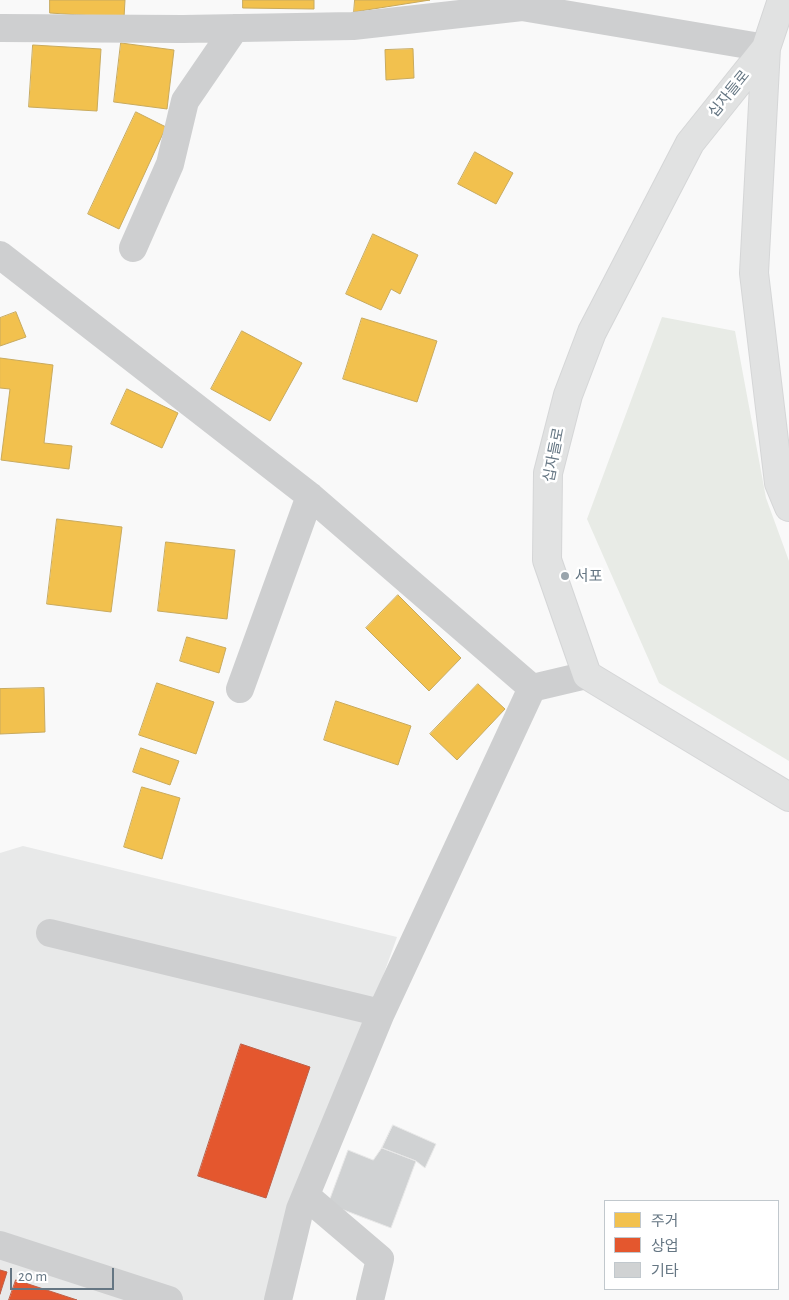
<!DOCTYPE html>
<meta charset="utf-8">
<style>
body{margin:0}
#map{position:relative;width:789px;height:1300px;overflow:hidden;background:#f9f9f9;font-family:"Alegreya Sans","Noto Sans KR",sans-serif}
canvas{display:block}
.legend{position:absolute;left:604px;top:1200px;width:175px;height:90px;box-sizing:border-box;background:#fff;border:1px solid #c1c8cd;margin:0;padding:6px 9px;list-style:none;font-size:15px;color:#657683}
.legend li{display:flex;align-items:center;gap:10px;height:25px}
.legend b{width:25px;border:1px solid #c1c8cd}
.scale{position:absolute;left:10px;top:1268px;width:104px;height:22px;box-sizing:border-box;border:2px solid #657683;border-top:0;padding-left:6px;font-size:15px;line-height:18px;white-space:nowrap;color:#657683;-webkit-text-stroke:4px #fff;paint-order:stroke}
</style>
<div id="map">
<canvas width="789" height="1300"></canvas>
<ul class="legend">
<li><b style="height:14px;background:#f2c14e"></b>주거</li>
<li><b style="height:14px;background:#e4572e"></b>상업</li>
<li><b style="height:14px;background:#d0d2d3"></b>기타</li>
</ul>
<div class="scale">20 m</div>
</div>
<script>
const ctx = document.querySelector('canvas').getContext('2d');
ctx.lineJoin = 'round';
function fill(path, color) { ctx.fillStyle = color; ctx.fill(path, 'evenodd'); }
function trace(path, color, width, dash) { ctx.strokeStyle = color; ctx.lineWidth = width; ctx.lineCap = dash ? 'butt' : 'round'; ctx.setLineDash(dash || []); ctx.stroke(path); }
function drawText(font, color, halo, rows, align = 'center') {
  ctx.font = font + ' "Alegreya Sans","Noto Sans KR",sans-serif'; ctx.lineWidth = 5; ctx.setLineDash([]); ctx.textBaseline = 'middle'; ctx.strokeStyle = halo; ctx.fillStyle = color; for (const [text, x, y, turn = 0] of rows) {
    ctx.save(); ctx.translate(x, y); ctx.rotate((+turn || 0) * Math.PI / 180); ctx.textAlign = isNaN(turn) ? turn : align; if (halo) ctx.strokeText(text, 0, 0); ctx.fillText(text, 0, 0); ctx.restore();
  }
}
fill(new Path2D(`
 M23 846 397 937 267 1300H0V853Z`), '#e8e9e9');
fill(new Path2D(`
 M662 317 735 331 766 498 789 561V761L659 683 587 519Z`), '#e8ebe6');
const homes = new Path2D(`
 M50 0H125L124 18 50 13Z
 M243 0H314V9L243 8Z
 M355 0H430L354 12Z
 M121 43 174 50 167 109 114 102Z
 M33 45 101 49 97 111 29 107Z
 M413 49 414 78 386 80 385 50Z
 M136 112 166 127 119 229 88 214Z
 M475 152 513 173 496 204 458 184Z
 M373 234 418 255 400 294 391 289 381 310 346 294Z
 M16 312 26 337 0 346V318Z
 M362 318 437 341 417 402 343 379Z
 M242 331 302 363 270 421 211 389Z
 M0 358 53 365 44 443 72 446 69 469 1 460 10 389 0 388Z
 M127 389 178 413 162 448 111 424Z
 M57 519 122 527 111 612 47 604Z
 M166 542 235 550 227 619 158 611Z
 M398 595 461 658 429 691 366 628Z
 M187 637 226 648 219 673 180 661Z
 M157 683 214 702 196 754 139 735Z
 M478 684 505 709 457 760 430 734Z
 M44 688 45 732 0 734V689Z
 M336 701 411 726 398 765 324 740Z
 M141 748 179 761 170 785 133 772Z
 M142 787 180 798 162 859 124 847Z`);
fill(homes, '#f2c14e');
trace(homes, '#c8aa5e', 1);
const shops = new Path2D(`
 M241 1044 310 1067 266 1198 198 1176Z
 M0 1270 7 1272 0 1294Z
 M16 1280 77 1300H9Z`);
fill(shops, '#e4572e');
trace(shops, '#be6048', 1);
const building = new Path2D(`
 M393 1125 436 1144 425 1168 416 1161 382 1148Z
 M382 1148 416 1161 391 1228 328 1204 348 1150 373 1160Z`);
fill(building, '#d0d2d3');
trace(building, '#e8e8e8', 1);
const major = new Path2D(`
 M782 0 766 48 754 273 779 483 789 507
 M766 48 690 143 592 332 568 395 548 473 547 560 587 675 789 797`);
trace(major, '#d5d6d7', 30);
trace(new Path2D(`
 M0 28 183 29 353 26 522 7 766 48
 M133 248 170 164 185 101 235 28
 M0 255 310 496 532 688
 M240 689 310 496
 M50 933 381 1013
 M306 1196 380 1259 370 1300
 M0 1245 169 1300
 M278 1300 300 1209 381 1013 532 688 587 675`), '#cecfd0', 28);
trace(major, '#e1e2e2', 28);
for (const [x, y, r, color] of [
 [565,576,5,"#99a4ac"]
]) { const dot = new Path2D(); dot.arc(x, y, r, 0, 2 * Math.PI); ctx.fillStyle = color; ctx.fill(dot); trace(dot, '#fff', 2); }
drawText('15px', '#657683', '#fff', [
 ["십자들로",729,94,-51],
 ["십자들로",554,455,-79]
]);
drawText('15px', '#657683', '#fff', [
 ["서포",575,576]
], 'left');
</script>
